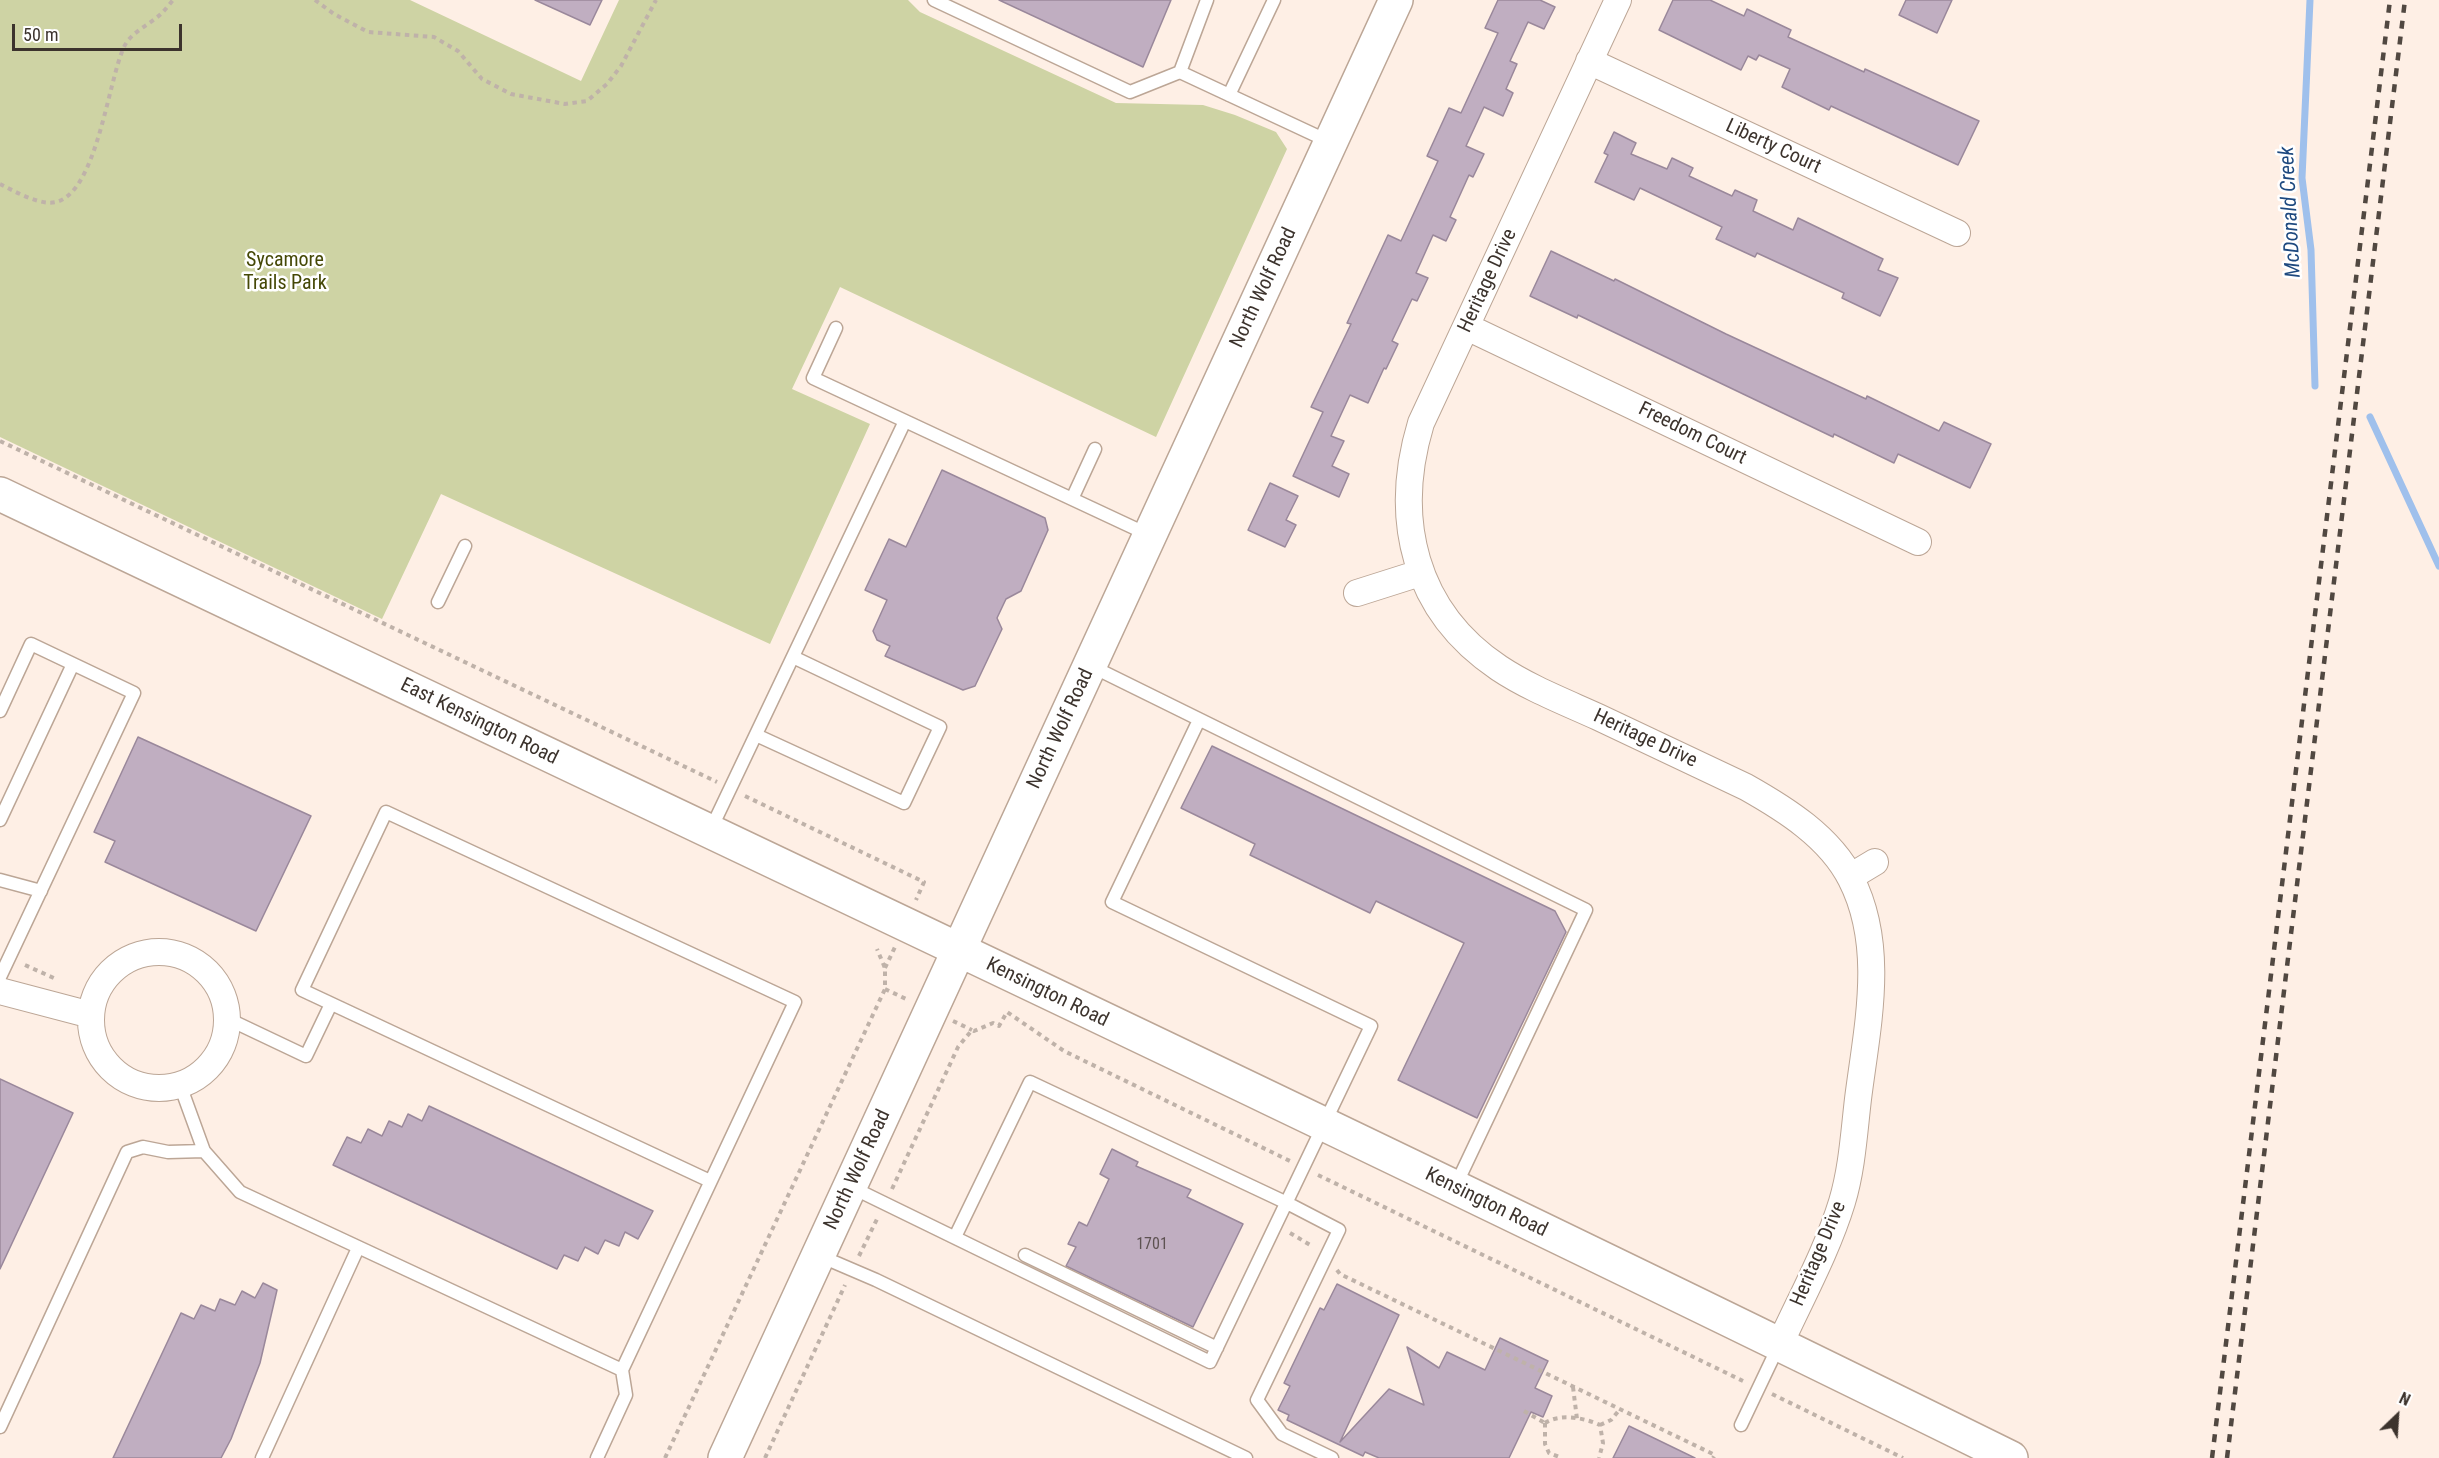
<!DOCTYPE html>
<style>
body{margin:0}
#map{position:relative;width:2439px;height:1458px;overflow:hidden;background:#feefe5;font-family:"Roboto Condensed",sans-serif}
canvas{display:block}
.north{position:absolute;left:2367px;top:1386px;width:60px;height:60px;-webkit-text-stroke:4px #fff;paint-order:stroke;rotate:25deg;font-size:16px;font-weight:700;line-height:24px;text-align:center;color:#3c332d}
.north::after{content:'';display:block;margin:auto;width:21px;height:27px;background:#3c332d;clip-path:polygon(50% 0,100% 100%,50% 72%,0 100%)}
.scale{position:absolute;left:12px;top:24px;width:170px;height:27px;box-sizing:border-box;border:3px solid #3c332d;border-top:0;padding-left:8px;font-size:18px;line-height:21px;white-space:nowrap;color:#3c332d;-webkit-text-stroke:4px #fff;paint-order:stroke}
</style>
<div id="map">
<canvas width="2439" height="1458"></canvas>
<div class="north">N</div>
<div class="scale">50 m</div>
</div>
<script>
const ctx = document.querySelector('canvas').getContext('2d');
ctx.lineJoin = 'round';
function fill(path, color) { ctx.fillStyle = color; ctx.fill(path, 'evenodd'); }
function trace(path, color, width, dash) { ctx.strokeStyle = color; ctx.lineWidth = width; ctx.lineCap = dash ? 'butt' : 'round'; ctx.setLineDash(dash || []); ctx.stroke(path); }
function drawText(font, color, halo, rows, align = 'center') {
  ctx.font = font + ' "Roboto Condensed",sans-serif'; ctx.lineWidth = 5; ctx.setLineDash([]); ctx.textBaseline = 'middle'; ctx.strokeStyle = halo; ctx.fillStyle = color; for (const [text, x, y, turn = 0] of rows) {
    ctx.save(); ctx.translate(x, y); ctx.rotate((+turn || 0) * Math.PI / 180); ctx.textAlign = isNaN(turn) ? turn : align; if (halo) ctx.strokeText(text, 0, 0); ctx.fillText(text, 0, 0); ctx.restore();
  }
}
fill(new Path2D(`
 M0 0H410L581 81 619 0H908L920 12 1116 103 1203 105 1235 115 1276 132 1287 149 1156 437 840 287 792 389 870 424 770 644 441 494 382 619 0 437Z`), '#ced3a4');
trace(new Path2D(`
 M2310 0 2302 178 2311 250 2315 386
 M2370 417 2439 566`), '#9fc0ec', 7);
const building = new Path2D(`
 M535 0H602L590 25Z
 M999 0H1171L1143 67Z
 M1498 0H1540L1555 7 1544 29 1528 22 1510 61 1517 64 1506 89 1513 93 1503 116 1484 107 1466 146 1484 154 1473 177 1469 175 1450 217 1456 220 1446 241 1433 235 1416 273 1428 278 1417 301 1412 299 1392 341 1398 344 1386 369 1384 368 1368 403 1350 395 1331 436 1344 441 1332 466 1349 474 1339 497 1293 476 1323 412 1311 407 1351 324 1347 323 1388 235 1401 241 1438 161 1427 156 1449 108 1461 113 1498 33 1485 28Z
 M1673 0H1710L1744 16 1747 9 1791 30 1788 37 1864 72 1865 69 1979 121 1958 165 1831 106 1829 110 1782 87 1790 69 1759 55 1756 60 1748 56 1741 70 1659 30Z
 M1906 0H1952L1937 33 1899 15Z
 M1614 132 1636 143 1631 154 1667 169 1672 158 1693 168 1689 176 1732 196 1735 190 1757 200 1753 211 1793 230 1798 218 1883 259 1878 270 1898 278 1880 316 1842 298 1844 293 1757 253 1755 257 1716 239 1722 227 1640 188 1634 200 1595 182 1608 155 1604 153Z
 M1551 251 1614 281 1615 279 1726 334 1866 399 1867 396 1939 431 1944 422 1991 444 1970 488 1898 454 1894 463 1834 434 1833 437 1578 315 1577 318 1530 296Z
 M942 470 1045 518 1048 530 1021 591 1006 599 997 618 1002 629 975 686 963 690 885 656 890 646 877 640 873 631 887 600 865 590 889 539 906 547Z
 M1270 483 1298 496 1286 520 1296 525 1285 547 1248 530Z
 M138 737 311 816 256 931 105 862 115 841 94 832Z
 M1212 746 1555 911 1566 932 1477 1118 1398 1080 1464 943 1376 901 1370 913 1250 855 1255 844 1181 808Z
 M0 1079 73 1113 0 1269Z
 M429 1106 653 1211 638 1239 625 1232 619 1246 605 1240 598 1254 585 1247 578 1261 564 1255 557 1269 333 1165 347 1137 361 1143 368 1129 382 1136 389 1121 402 1127 408 1114 422 1121Z
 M1112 1149 1138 1162 1136 1166 1191 1190 1187 1197 1243 1224 1193 1327 1066 1266 1076 1247 1068 1244 1079 1222 1087 1226 1109 1179 1100 1174Z
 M263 1283 277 1290 260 1363 231 1439 221 1458H113L181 1313 194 1319 201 1305 215 1311 220 1299 235 1305 242 1291 255 1298Z
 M1337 1284 1399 1315 1340 1442 1389 1389 1424 1405 1407 1347 1439 1368 1447 1352 1485 1370 1500 1338 1548 1361 1535 1388 1552 1396 1543 1417 1531 1412 1509 1458H1379L1365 1452 1363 1456 1287 1420 1289 1415 1278 1410 1290 1386 1284 1383 1320 1308 1324 1310Z
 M1629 1426 1695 1458H1613Z`);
fill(building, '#c0aec1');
trace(building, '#9a889b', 1.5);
const lane = new Path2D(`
 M934 0 1130 92 1180 72 1330 142
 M1180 72 1207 0
 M1229 95 1274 0
 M836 328 813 378 1147 534
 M1072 499 1095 449
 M438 602 465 546
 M1091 666 1586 910 1455 1187
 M0 711 31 644 134 693 0 977
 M756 735 904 803 940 727 793 657
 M0 820 73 664
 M710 831 905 421
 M0 880 41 891
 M228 1019 306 1056 331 1004
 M180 1085 204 1151 240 1192 622 1370
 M851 1187 1210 1362 1371 1026 1112 902 1199 720
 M955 1237 1030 1082 1287 1203 1339 1230 1257 1400 1282 1434 1332 1458
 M1025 1255 1217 1348
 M820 1256 876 1280 1246 1458
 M1741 1425 1779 1345
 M0 1427 127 1152 143 1147 168 1152 204 1151
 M262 1458 358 1248
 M597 1458 626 1395 622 1370 795 1002 386 812 302 990 710 1181`);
const street = new Path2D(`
 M1618 0 1421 423C1392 519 1414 611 1499 668 1529 688 1565 702 1598 717 1647 740 1696 763 1746 787 1785 809 1830 837 1851 879 1886 947 1867 1027 1858 1099 1854 1133 1852 1169 1842 1202 1827 1251 1801 1298 1780 1344
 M1589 61 1957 233
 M1467 327 1918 542
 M1357 593 1420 573
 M1850 877 1875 862
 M91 1020a68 68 0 1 1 136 0a68 68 0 1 1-136 0Z
 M0 991 91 1015`);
const secondary = new Path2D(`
 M0 494C671 814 1344 1129 2011 1458
 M725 1458 1396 0`);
trace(lane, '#bca696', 15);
trace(street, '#bca696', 28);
trace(secondary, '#bca696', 36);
trace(new Path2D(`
 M315 0 334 14 368 32 434 37 458 51 482 79 511 94 565 104 587 101 607 84 621 66 656 0
 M0 184C14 191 40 206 56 202 97 192 108 81 124 47 131 32 149 25 161 14 165 10 169 5 173 0
 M0 441 717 782
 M745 796 924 882 916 900
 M25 965 56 979
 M885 968 895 947
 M885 989 906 999
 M953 1021 972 1030
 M1318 1175 1743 1381
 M892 1189 958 1047 972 1030 974 1031 993 1023 999 1026 1007 1012 1064 1051 1290 1161
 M1290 1233 1312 1246
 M859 1256 878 1217
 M1337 1270 1340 1274 1715 1455 1713 1458
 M1573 1387 1577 1419
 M1772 1394 1903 1458
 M1524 1411 1545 1423
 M1545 1423C1560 1413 1585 1418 1600 1425L1603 1443 1599 1458
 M1545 1423V1444L1549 1453 1562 1458
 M1600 1425 1611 1420 1620 1409
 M665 1458 885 989V968L877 949
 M765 1458 845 1285`), '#bfb2a9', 4, [4.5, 4.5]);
trace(lane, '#fff', 12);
trace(street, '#fff', 26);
trace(secondary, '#fff', 33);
trace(new Path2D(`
 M2212 1458 2390 0
 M2227 1458 2405 0`), '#514841', 4.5, [8, 8]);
drawText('16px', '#5d5252', null, [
 ["1701",1152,1245]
]);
drawText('20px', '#3c332d', '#fff', [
 ["Liberty Court",1773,147,25],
 ["Heritage Drive",1488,281,-65],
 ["North Wolf Road",1264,288,-65],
 ["Freedom Court",1692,434,26],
 ["East Kensington Road",479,722,26],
 ["North Wolf Road",1061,729,-65],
 ["Heritage Drive",1645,739,25],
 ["Kensington Road",1047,993,26],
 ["North Wolf Road",858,1170,-65],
 ["Kensington Road",1486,1203,26],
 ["Heritage Drive",1819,1254,-67]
]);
drawText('20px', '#454806', '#fff', [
 ["Sycamore",285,261],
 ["Trails Park",285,284]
]);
drawText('italic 21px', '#1e497f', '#fff', [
 ["McDonald Creek",2291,212,-93]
]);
</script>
